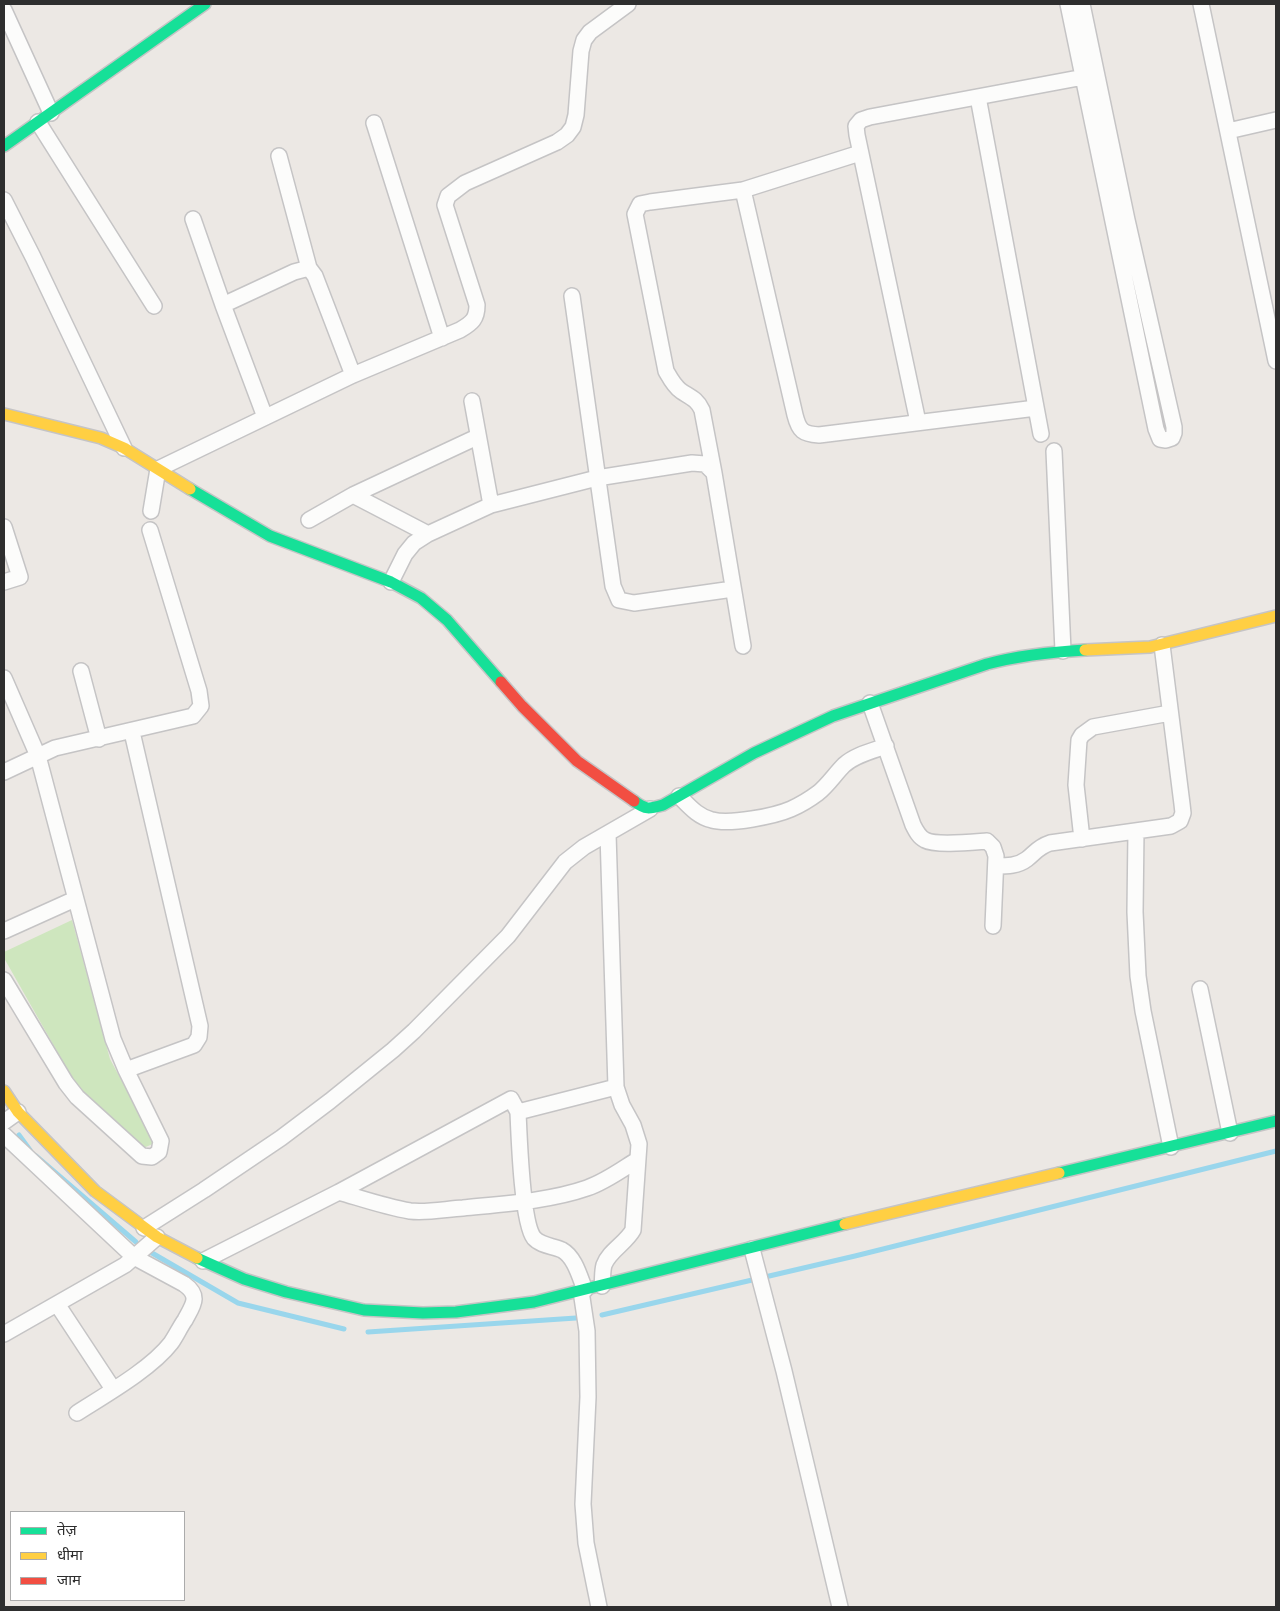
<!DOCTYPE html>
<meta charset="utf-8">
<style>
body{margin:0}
#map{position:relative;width:1280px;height:1611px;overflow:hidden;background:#ece8e4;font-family:Mulish,"Noto Sans Devanagari",sans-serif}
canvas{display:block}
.frame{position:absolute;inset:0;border:5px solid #2e2e2e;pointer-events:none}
.legend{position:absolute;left:10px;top:1511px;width:175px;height:90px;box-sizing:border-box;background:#fff;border:1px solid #ababab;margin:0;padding:6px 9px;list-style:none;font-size:15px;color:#2e2e2e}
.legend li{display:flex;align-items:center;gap:10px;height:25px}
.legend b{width:25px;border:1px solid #ababab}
</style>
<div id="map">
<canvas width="1280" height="1611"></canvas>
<div class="frame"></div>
<ul class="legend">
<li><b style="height:6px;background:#16e098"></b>तेज़</li>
<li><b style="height:6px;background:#ffcf43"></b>धीमा</li>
<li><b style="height:6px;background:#f24e42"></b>जाम</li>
</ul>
</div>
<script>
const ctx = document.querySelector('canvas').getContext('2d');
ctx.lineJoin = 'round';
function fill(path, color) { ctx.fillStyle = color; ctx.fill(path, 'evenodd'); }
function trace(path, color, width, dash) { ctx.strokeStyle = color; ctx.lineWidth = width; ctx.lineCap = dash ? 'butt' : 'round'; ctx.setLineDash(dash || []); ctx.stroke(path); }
fill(new Path2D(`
 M72 920 110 1059 155 1143 141 1149 75 1083 4 958V952Z`), '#cee6be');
trace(new Path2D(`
 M19 1135 30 1150
 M36 1156 136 1242
 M152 1253 238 1303 344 1329
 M602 1315 855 1256 1276 1151
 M368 1332 576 1318`), '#99d6ec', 5);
const street = new Path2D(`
 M1068 4 1156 429 1160 439 1166 440 1172 438 1174 433V427L1127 220 1082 4
 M1201 4 1276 361
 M4 10 51 113
 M978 97 1041 434
 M38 122 154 306
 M374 123 442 338
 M1228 131 1276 120
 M279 156 309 268
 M743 190 795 415C799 431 803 434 819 435L1036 408
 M4 200 33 257 124 448
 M193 219 223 305 265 417
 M572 296 613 586 619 600 634 603 733 589
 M223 305 294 272 309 268 315 276 353 375
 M472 401 491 505
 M918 422 857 135 856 126 861 120 870 117 1084 77 1094 74
 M1054 451 1063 651
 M714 473 702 410C697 399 690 397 681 391 674 386 670 378 666 371L635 214 640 204 650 202 743 190 860 153
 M353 495 428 534
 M151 511 158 469 353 375 460 330C472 323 477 319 477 305L445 205 448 196 465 183 557 142 567 135 573 127 576 115 581 51 584 40 590 32 628 4
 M309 520 353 495 477 437
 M4 527 20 577 4 582
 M391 582 405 554 414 543 428 534 491 505 597 478 692 463 705 464 714 473 743 646
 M81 671 99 739
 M4 678 38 756 113 1039 126 1070 161 1141 159 1152 152 1157 142 1156 77 1097 66 1083 4 980
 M870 703 913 825C916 831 919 837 925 840 936 846 973 842 987 841L993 847 996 856 993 926
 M4 772 55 748 193 716 201 706 199 691 150 530
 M679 796C689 806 698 817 712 820 730 825 775 816 791 809 800 805 810 799 818 793 828 785 835 774 844 765 855 755 872 751 886 746
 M1136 831 1135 912 1138 976 1143 1011 1171 1147
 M1082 839 1076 785 1079 740 1082 735 1093 727 1170 713
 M996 866C1007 866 1018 866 1027 859 1036 852 1038 847 1050 843L1171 826 1180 821 1183 813 1182 804 1162 645
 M4 931 75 899
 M1200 989 1230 1133
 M126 1070 194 1045 199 1037 200 1026 132 732
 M518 1112 616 1087
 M4 1122 18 1112
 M4 1135 134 1257 184 1284C201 1296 193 1305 185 1320 180 1327 176 1336 171 1343 151 1369 105 1395 77 1413
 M339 1192C363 1199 386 1207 410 1211 427 1213 446 1209 463 1208 502 1204 550 1201 587 1188 605 1182 621 1170 637 1160
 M144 1228 204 1190 281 1138 330 1101 393 1050 414 1031 508 936 565 862 584 847 650 809
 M752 1249 784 1371 840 1607
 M203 1261 339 1192 511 1099 518 1112C519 1135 522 1223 534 1238 541 1246 554 1246 562 1250 575 1257 580 1278 585 1290
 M602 1286C603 1279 602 1272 604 1265 609 1251 626 1243 633 1230L639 1144 633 1125 622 1105 616 1087 608 834
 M581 1291 587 1331 588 1397 583 1504 586 1543 599 1607
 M57 1304 113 1389
 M4 1334 125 1265 157 1237`);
const fast = new Path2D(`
 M4 146 205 4
 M190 489 270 536 391 582 421 598 447 620 501 682
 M634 801C646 810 649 809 663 805L754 753 833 716 987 664C1021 655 1050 652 1085 650
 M1059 1173 1276 1121
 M197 1258 244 1279 286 1292 364 1310 423 1313 456 1312 534 1302 845 1224`);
const slow = new Path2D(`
 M4 414 101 438 124 448 190 489
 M1085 650 1150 647 1276 616
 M4 1091 18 1112 95 1191 157 1237 197 1258
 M845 1224 1059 1173`);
const jam = new Path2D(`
 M501 682 522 706 577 761 634 801`);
trace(street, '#c5c4c5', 18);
trace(fast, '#c5c4c5', 14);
trace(slow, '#c5c4c5', 14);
trace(jam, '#c5c4c5', 14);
trace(street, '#fcfcfb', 15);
trace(fast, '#16e098', 11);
trace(slow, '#ffcf43', 11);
trace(jam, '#f24e42', 11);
</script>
